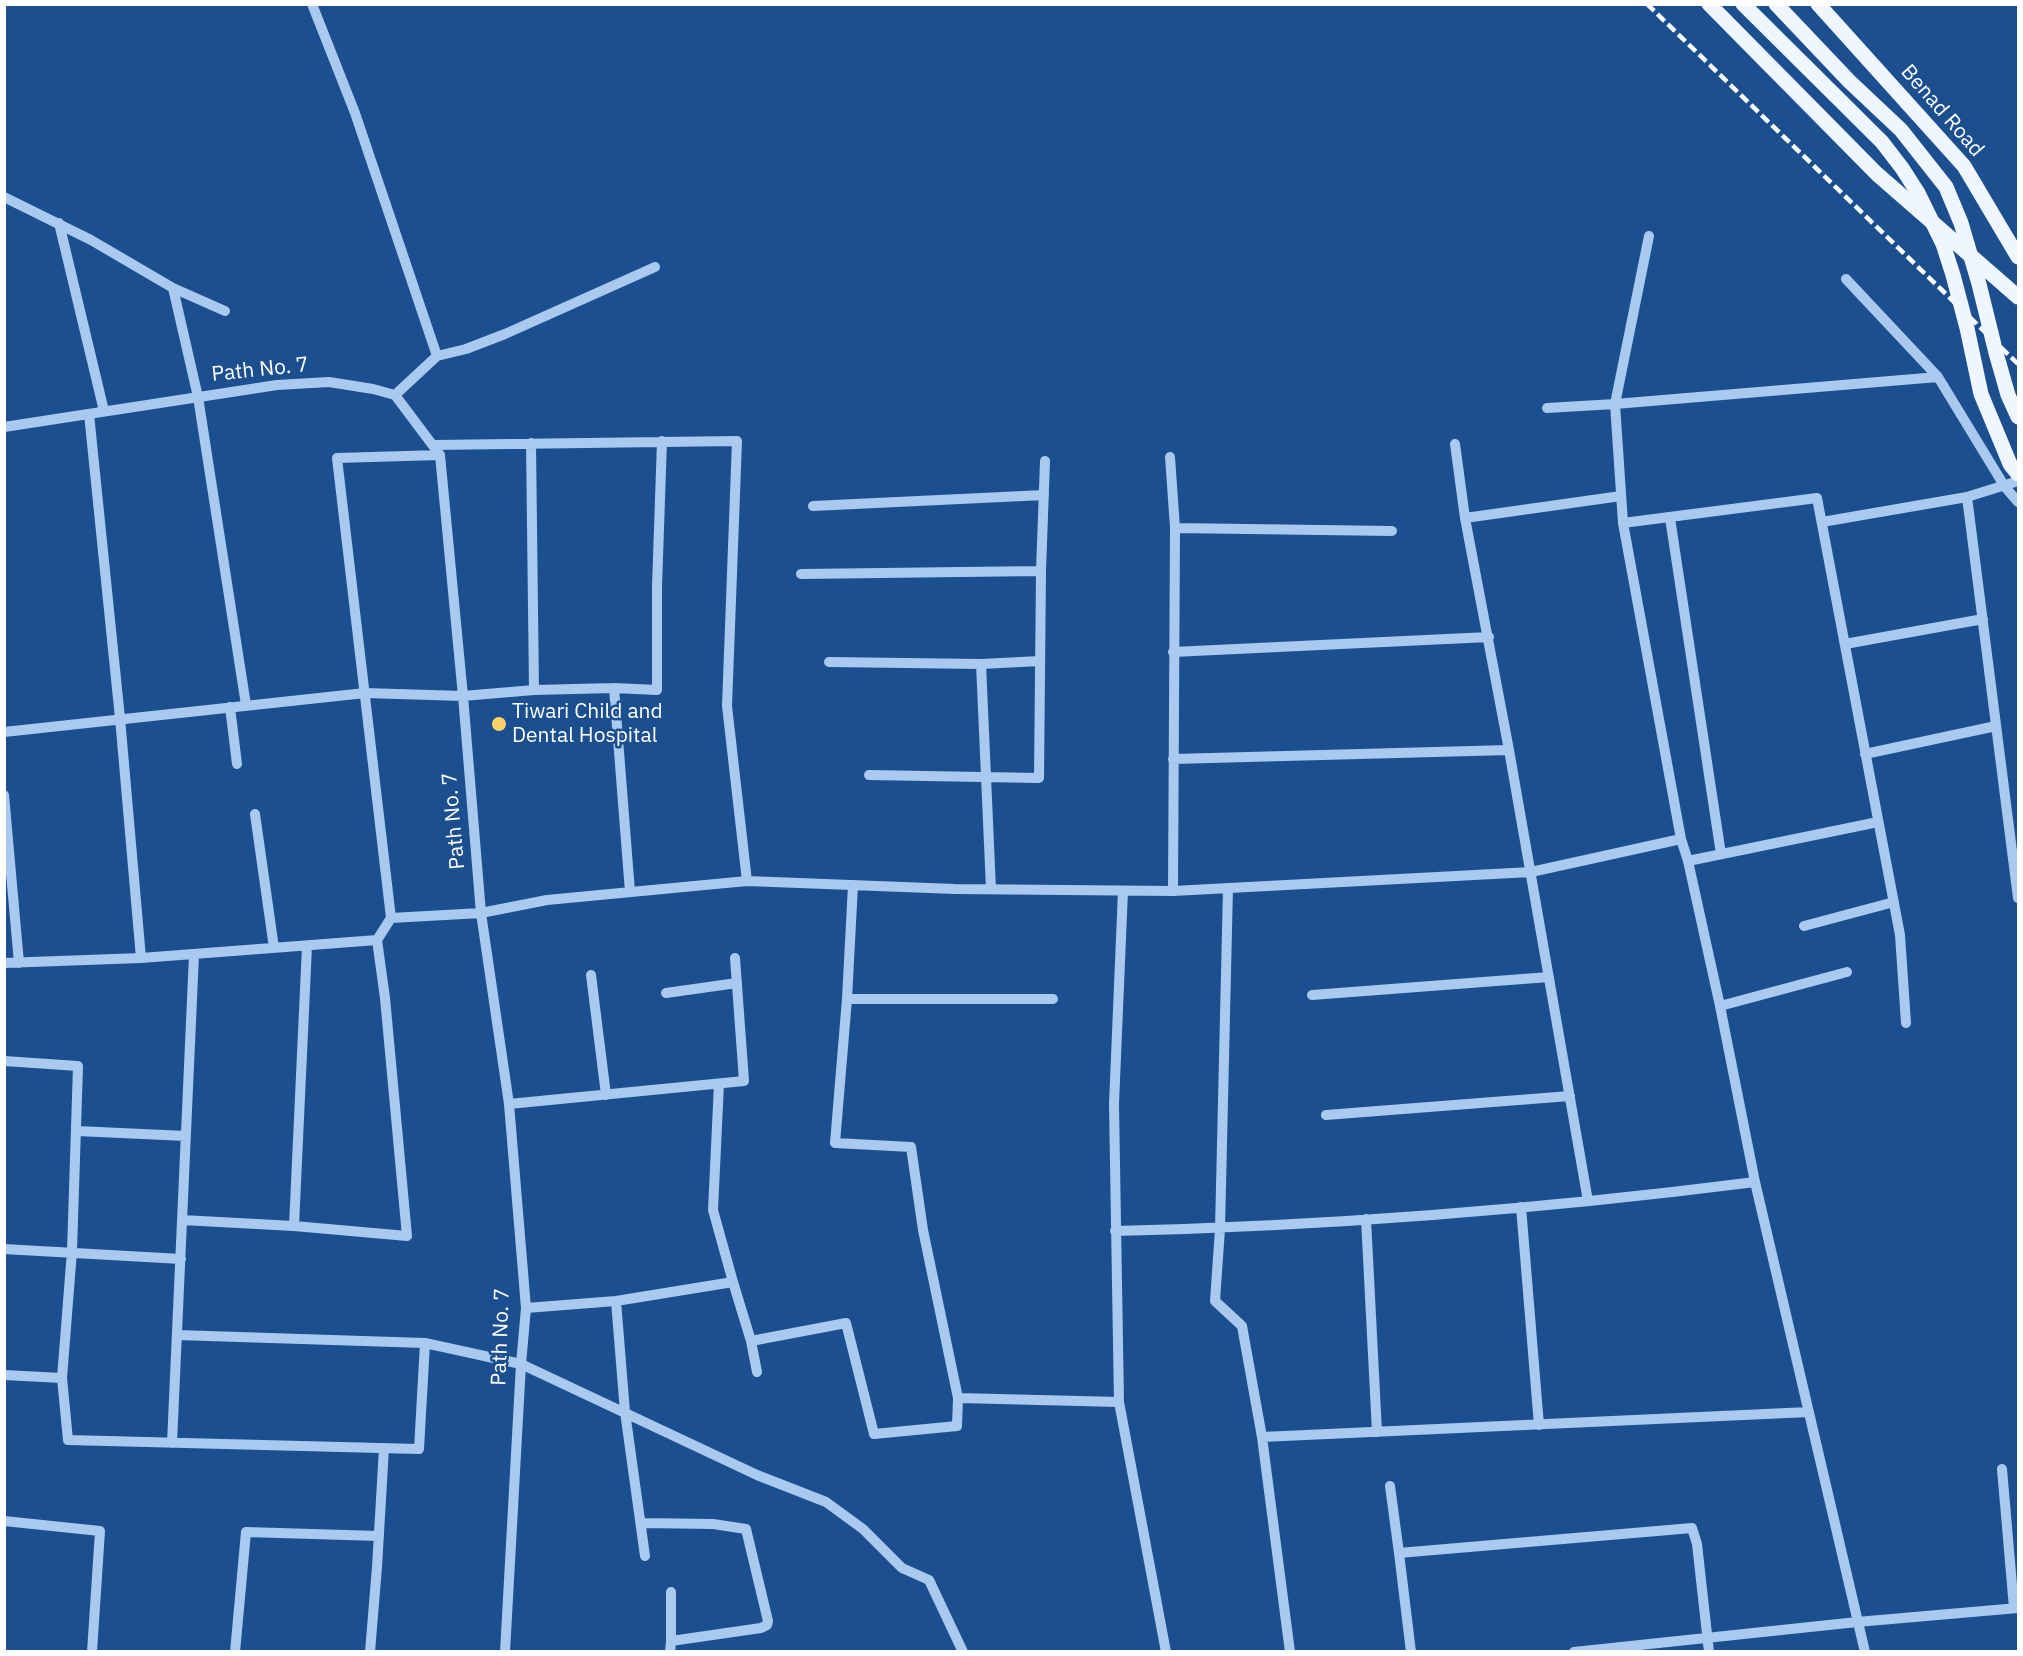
<!DOCTYPE html>
<style>
body{margin:0}
#map{position:relative;width:2023px;height:1656px;overflow:hidden;background:#1b4f8f;font-family:"IBM Plex Sans",sans-serif}
canvas{display:block}
.frame{position:absolute;inset:0;border:6px solid #fff;pointer-events:none}
</style>
<div id="map">
<canvas width="2023" height="1656"></canvas>
<div class="frame"></div>
</div>
<script>
const ctx = document.querySelector('canvas').getContext('2d');
ctx.lineJoin = 'round';
function trace(path, color, width, dash) { ctx.strokeStyle = color; ctx.lineWidth = width; ctx.lineCap = dash ? 'butt' : 'round'; ctx.setLineDash(dash || []); ctx.stroke(path); }
function drawText(font, color, halo, rows, align = 'center') {
  ctx.font = font + ' "IBM Plex Sans",sans-serif'; ctx.lineWidth = 5; ctx.setLineDash([]); ctx.textBaseline = 'middle'; ctx.strokeStyle = halo; ctx.fillStyle = color; for (const [text, x, y, turn = 0] of rows) {
    ctx.save(); ctx.translate(x, y); ctx.rotate((+turn || 0) * Math.PI / 180); ctx.textAlign = isNaN(turn) ? turn : align; if (halo) ctx.strokeText(text, 0, 0); ctx.fillText(text, 0, 0); ctx.restore();
  }
}
trace(new Path2D(`
 M312 4 355 113 437 356
 M4 197 91 240 173 288 225 311
 M59 223 104 411
 M1649 236 1615 404 1623 523 1681 839 1688 861 1720 1006 1755 1182 1865 1652
 M1846 279 1938 377 2005 487 2018 502
 M173 288 198 397 246 705
 M395 395 437 356 466 349 505 334 655 267
 M1547 408 1615 404 1938 377
 M89 414 120 718 141 958
 M4 427 277 385 329 382 373 389 395 395 440 455 463 696 481 913 509 1104 526 1308 521 1364 505 1652
 M531 443 534 690
 M1455 444 1465 518 1509 750 1588 1201
 M434 445 737 441 727 706 747 881
 M1170 457 1175 528
 M1967 497 2018 898
 M813 506 1044 495
 M1465 518 1621 496
 M1670 518 1721 854
 M1822 522 1967 497 2018 481
 M1623 523 1817 498 1900 935 1906 1023
 M801 574 1041 571
 M1845 644 1983 619
 M1173 652 1489 637
 M829 662 981 664 1040 661
 M981 664 991 889
 M614 688 630 892
 M230 707 237 764
 M4 732 365 693 463 696 534 690 614 688 657 690V587L662 441
 M1865 754 1996 726
 M1173 759 1509 750
 M869 775 1039 778 1041 571 1045 461
 M4 795 19 963
 M255 814 274 948
 M1688 861 1878 822
 M1228 888 1220 1229 1215 1301 1242 1326 1262 1437 1290 1652
 M1123 891 1114 1104 1119 1402 1166 1652
 M1173 891 1175 528 1392 531
 M391 918 337 458 440 455
 M1804 926 1894 902
 M4 963 141 958 377 940 391 918 481 913 547 900 747 881 955 889 1173 891 1531 872 1681 839
 M591 975 606 1095
 M666 993 737 983
 M1312 995 1549 977
 M847 999H1053
 M1720 1006 1847 972
 M4 1061 78 1066 72 1251 62 1378 68 1440 419 1449 425 1343
 M719 1084 713 1210 733 1282 751 1341
 M509 1104 744 1081 735 958
 M1326 1115 1570 1096
 M77 1131 186 1136
 M1521 1207 1539 1425
 M1366 1219 1377 1432
 M182 1220 294 1226 407 1236 385 998 377 940
 M294 1226 307 946
 M1115 1231C1329 1226 1543 1209 1755 1182
 M4 1249 181 1259
 M616 1301 625 1412 645 1556
 M526 1308 616 1301 733 1282
 M177 1335 425 1343 521 1364 757 1475 826 1502 863 1529 902 1568 929 1580 963 1652
 M757 1372 751 1341 846 1323 874 1434 957 1426 958 1398 923 1230 911 1147 835 1143 847 999 853 885
 M4 1375 62 1378
 M958 1398 1119 1402
 M1262 1437 1809 1412
 M172 1443 194 955
 M2002 1469 2014 1608
 M1390 1486 1399 1553
 M4 1521 100 1531 92 1652
 M642 1523 713 1524 746 1529 768 1621 767 1625 761 1628 671 1641 670 1652
 M671 1641V1592
 M235 1652 246 1532 379 1536
 M370 1652 377 1567 384 1448
 M1411 1652 1399 1553 1692 1528 1697 1544 1709 1652
 M1574 1652 1857 1622 2018 1608`), '#a9c9ee', 10);
trace(new Path2D(`
 M1709 4 1877 174 2018 297
 M1818 4 1964 166 2018 257`), '#f0f6ff', 15);
trace(new Path2D(`
 M1647 4 2018 364`), '#fff', 4.5, [10, 4.5]);
trace(new Path2D(`
 M1743 4 1882 142 1902 168 1918 193 1943 244 1953 275 1967 328 1981 394 2010 464 2018 474
 M1776 4 1849 81 1901 130 1946 187 1961 223 1979 284 1996 353 2008 395 2018 417`), '#f0f6ff', 15);
for (const [x, y, r, color] of [
 [499,724,8,"#ffd166"]
]) { const dot = new Path2D(); dot.arc(x, y, r, 0, 2 * Math.PI); ctx.fillStyle = color; ctx.fill(dot); trace(dot, '#1b4f8f', 2); }
drawText('21px', '#fff', '#1b4f8f', [
 ["Benad Road",1942,111,49],
 ["Path No. 7",260,370,-6],
 ["Path No. 7",454,821,-95],
 ["Path No. 7",501,1337,-88]
]);
drawText('21px', '#fff', '#1b4f8f', [
 ["Tiwari Child and",512,712],
 ["Dental Hospital",512,736]
], 'left');
</script>
